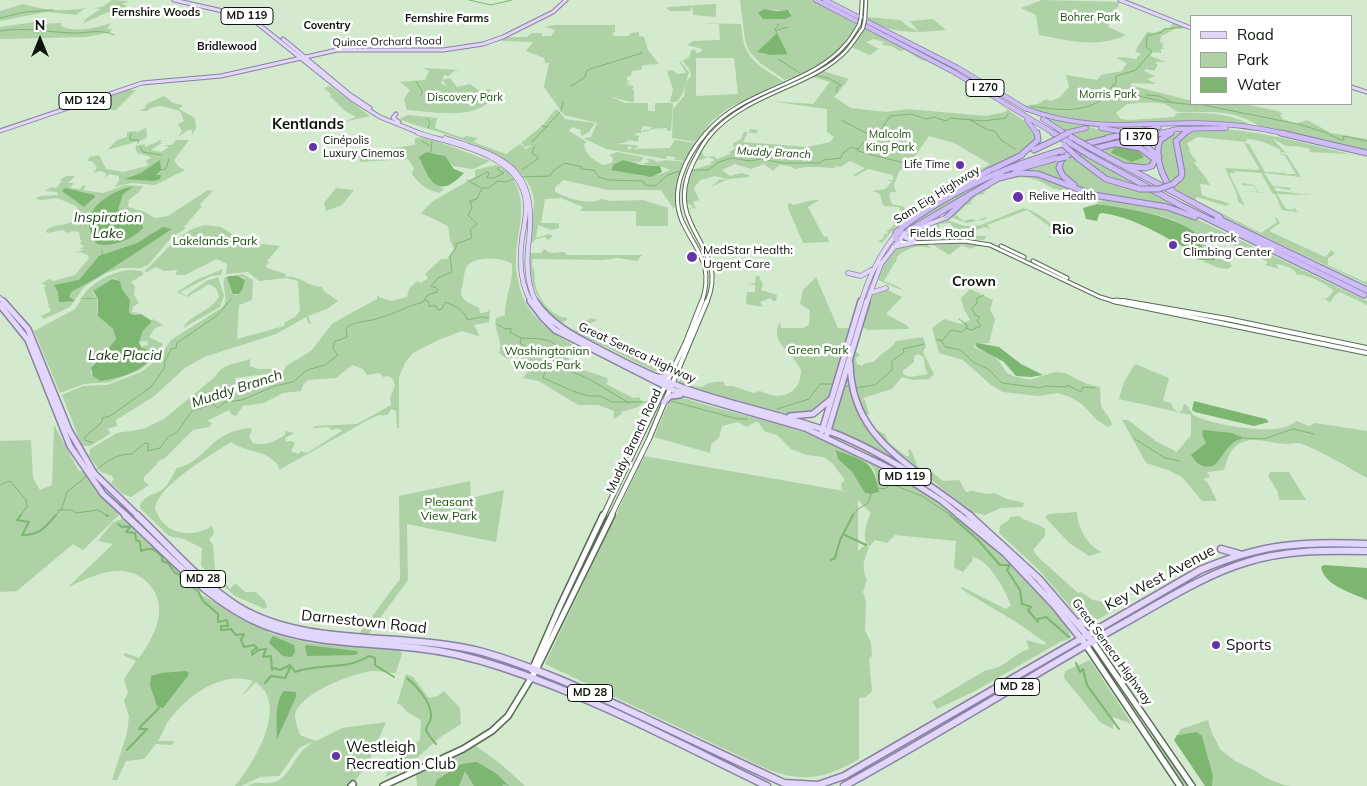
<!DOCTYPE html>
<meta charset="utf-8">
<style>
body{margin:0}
#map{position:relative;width:1367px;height:786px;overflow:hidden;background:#d3eacf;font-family:Mulish,sans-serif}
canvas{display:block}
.legend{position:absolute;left:1190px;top:15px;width:162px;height:90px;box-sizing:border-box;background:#fff;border:1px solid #9ea19d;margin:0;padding:6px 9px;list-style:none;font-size:15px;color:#0d140b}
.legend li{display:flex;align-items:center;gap:10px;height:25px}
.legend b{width:25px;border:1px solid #9ea19d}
.north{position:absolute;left:15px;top:15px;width:50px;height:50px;-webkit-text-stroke:4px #fff;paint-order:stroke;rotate:0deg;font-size:14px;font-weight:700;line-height:20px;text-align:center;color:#0d140b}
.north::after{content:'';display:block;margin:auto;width:18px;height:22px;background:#0d140b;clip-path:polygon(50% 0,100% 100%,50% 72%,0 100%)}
</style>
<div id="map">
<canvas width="1367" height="786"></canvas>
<ul class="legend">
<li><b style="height:6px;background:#e2d7fa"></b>Road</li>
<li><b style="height:14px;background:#aed1a6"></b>Park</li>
<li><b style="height:14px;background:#7cb670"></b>Water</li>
</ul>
<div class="north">N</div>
</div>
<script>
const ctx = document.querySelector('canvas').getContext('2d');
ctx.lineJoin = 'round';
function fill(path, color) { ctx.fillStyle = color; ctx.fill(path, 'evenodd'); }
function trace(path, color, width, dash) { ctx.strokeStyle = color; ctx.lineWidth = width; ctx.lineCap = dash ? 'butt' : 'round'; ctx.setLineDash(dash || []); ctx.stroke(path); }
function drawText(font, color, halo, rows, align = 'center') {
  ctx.font = font + ' Mulish,sans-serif'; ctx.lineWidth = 5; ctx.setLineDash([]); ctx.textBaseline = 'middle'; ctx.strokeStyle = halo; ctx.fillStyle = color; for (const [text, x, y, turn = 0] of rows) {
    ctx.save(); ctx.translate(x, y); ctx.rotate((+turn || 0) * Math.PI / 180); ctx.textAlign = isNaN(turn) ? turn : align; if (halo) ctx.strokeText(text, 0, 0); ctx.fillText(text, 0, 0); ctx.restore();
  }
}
fill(new Path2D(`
 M112 0 129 1 122 4 127 6 115 13 108 12 82 24 85 21 84 20 100 9 94 8 102 7Z
 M740 0H812L857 25C846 53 812 71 785 80L760 63 749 51 745 40ZM764 9 790 11 792 16 785 19H764L758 13ZM777 34 788 53 769 55 758 52Z
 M1042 0 1120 2 1108 27 1126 35C1097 49 1068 40 1039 35L1036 15 1021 8Z
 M23 4C41 10 66 12 85 8L76 15 46 12 0 21V11Z
 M714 4H716V17L693 15 692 6 690 11H670L667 9V7Z
 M867 17 901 20 907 26 919 32 910 21 933 19 946 30C917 33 895 34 867 21Z
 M42 21 41 24 61 23V26C74 33 97 28 111 23L107 29H112L110 32 87 37 0 39V27Z
 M1173 22 1186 28 1175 29 1161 36 1160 41 1164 45 1162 46 1164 49H1161V53L1153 52 1150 56 1166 62H1155L1158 65 1154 71 1146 69 1144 71 1155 76 1147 79 1156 84 1132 83 1130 85 1188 100 1191 101V104H1244L1278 111 1283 114 1280 115 1283 119 1296 124 1307 120 1331 133 1367 139V151L1262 128C1233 108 1211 113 1179 112 1173 111 1171 106 1165 104 1153 101 1139 103 1127 104L1116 113 1121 119 1129 120 1174 117 1177 113C1203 112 1231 113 1253 126 1229 124 1205 121 1180 121 1129 122 1071 134 1025 106L1038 104 1046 99 1050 101 1059 98 1069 87 1066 75 1097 80 1101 75 1122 71 1127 63 1116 58C1122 56 1131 59 1137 59V57L1141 54 1135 51 1147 32 1154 33 1171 27Z
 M700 23 741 24C742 30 742 37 744 44 750 63 768 71 783 81L727 109 712 121 695 142 672 138 673 109 684 96 686 82 691 76 690 70 683 61 690 56 691 50H695L697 53 702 51V49L687 45 693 41 720 40 719 24ZM696 58H734L738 94 696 96Z
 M554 25H615V32L612 33 614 36H628L631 33 639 32V36L644 37 648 50 659 64 643 65 641 70 632 71 631 76 627 77V80L630 82 624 83 632 84 624 85 634 86 632 89 634 90V102C622 102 612 94 600 96H609L625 103H648V111H655V103H673L671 131H667V128L651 129V130L644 132 642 130H649L652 127 643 126 641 130 642 133H636L635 135 639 136 638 142 631 140 629 142 628 139 627 142 616 144 636 145 638 147 631 149 632 147 629 146 627 149 670 148 675 140 695 143 686 161 674 160 675 157 667 156 666 159 606 149 583 138 591 137 597 123 564 115 544 87 549 63H545L544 58 526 51 533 42 500 41 507 37H527L532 33H542V36H551L555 30 545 27Z
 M864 28 929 61 921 60 905 50 900 51 891 46 882 45 884 42 873 39 866 42 879 49 870 55 851 47Z
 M679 61 661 63 680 61 689 72 683 93 677 102H670L673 89 667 71 672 70 677 74 686 73Z
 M423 68 460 70 454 71 449 76 444 75 441 83 448 87 442 80 450 78 457 87 470 84 480 91 491 89 489 92 493 96C479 122 430 111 407 110L404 99 410 90 400 82 425 80 429 71Z
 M820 70 849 79 834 97 851 108 886 112 908 109 986 116 1005 112 1007 110 998 103 1029 124 1037 138 1026 151 928 201 925 199 938 185 950 186 990 164 954 143 929 136 914 158V163L899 171 894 185 896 192H891L889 196 892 204 904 207 906 211H914L895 227 882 243 878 241 883 239 884 234H888L887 231 894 225 893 219 904 217 899 207 884 206C879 198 885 194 872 191L885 189 892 182 887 180H893V175L868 169 856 176 853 175 865 168 850 161 840 167 835 166 836 168C829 168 805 165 796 169L789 166 779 165 773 171 764 164 751 169 735 164 722 170 730 176 741 173 749 175V177L728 179 711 187 719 180 727 179 715 176 700 180 694 188 699 200 693 202 696 208 686 209 694 207 685 202 687 186 692 170 712 164 710 162 715 160 709 157 696 161 701 151 705 157 714 156 717 159 730 154 729 152 736 148 733 146V143L741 139 744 132H749L750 129 758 130 756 134 748 132 743 142 807 147 830 142 834 137 827 132V109L769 101 813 104 830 82 809 76Z
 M157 82 132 87 131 90H136L116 110H89L83 107 73 111 81 107V104L141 84Z
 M330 86 370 116 344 122 356 117 345 111 330 96 331 94 324 88Z
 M164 96 173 103 183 105 179 109 195 118 196 128 192 135V130H188L178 137 182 131 178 124 184 121 180 111C169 108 156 102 147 111H139L145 108 146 104Z
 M555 110H558L565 119 595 123 589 132 582 136 580 132 581 130 572 127 569 131 587 142 584 144C586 156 594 160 603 165L612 163 613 158 609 155 617 152 643 157 644 158 640 162 632 161 643 164 650 161 644 159H652L657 162 666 160 685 162 676 194V207L673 208 661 190H608L563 180 555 188V192C568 198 588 206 602 199L611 201 643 200 668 208V226H636V211H580L583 207 561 198 545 199 541 223H559V228L552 230 538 225 536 238 549 234 553 236 548 240 545 237 536 239 531 244C527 229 537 211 533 195 522 148 439 135 399 119L408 115 437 118 435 128 463 138 466 136 478 138 473 142 506 154 520 144 526 149 533 145 525 147 521 143 542 126ZM625 160C639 166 657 163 670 170 648 180 635 177 614 164Z
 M1037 115 1078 125 1168 124 1124 132 1093 127 1066 132Z
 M146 128 147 137 143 140 107 150 117 140 127 137V132L137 131 135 133Z
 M1091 128 1121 133 1083 142 1069 134Z
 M1187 130 1176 138 1181 172 1175 185 1183 177 1178 141C1182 138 1186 133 1190 132 1223 119 1328 149 1364 158H1365L1347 154 1310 152 1309 148H1300L1307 147 1286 146 1272 138 1286 153 1280 152 1281 150C1270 144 1260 140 1247 139L1246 142 1198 137 1187 143 1190 150 1189 151 1197 162H1194C1199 170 1205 175 1210 185L1200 184 1202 195C1212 200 1220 199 1230 204L1226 206 1197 197 1195 200 1261 233 1277 222 1275 218H1277L1280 223 1270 230 1271 232 1323 256 1326 257 1331 250 1335 254 1328 258V265L1365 282 1367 280V285L1192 202C1170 188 1157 171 1160 142L1169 135Z
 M425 137 490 161 473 169 453 166C440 153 440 150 421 159 421 170 435 184 444 189L439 193C426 189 421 186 412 174L414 168 408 159 360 162V158L355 155 358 150 374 151 415 145V138Z
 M1119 137 1121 140 1111 146 1136 147 1152 158V162C1136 174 1115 160 1099 152L1086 156 1185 211C1154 205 1099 201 1074 184 1068 180 1065 175 1061 169L1063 156 1067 153Z
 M163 140 159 143H162L151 150 161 152 169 147 164 145H172L176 140H189L174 160 179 167 185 170 155 185 132 183 114 187 119 181V176L110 174 104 178 107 174 101 171 93 173 97 168 92 161H87L90 157 99 155 106 169 123 172 147 166 149 164 145 162 151 157 137 153 135 146 145 144V147L159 141H155Z
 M1244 143 1249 144 1265 172 1285 173 1276 157 1286 174H1296L1285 156 1278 153 1287 155 1301 177 1264 173 1273 186 1303 189 1290 188V190L1274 187 1276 191 1312 195 1277 194 1286 209 1294 210 1292 206 1298 212 1282 210 1275 194 1240 191 1257 192 1254 186 1242 185V183L1254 185 1258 192 1273 194 1261 173 1234 171 1235 173H1229L1245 206 1238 202 1237 194 1225 168 1258 170 1259 168Z
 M1071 149 1058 160 1057 166 1075 187 1020 171 1018 168 981 185 901 233 928 211 985 178Z
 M496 165C503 167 509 172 513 179 529 205 517 229 516 257 515 272 519 288 525 302 536 323 557 336 577 347L568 357C571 370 596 373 607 378L608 381 606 384 633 398 639 397 643 403 638 407 621 412 622 414 613 419 614 411 598 405H578L539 381 523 378 529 370 527 361 517 356 507 359 499 353C504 340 493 331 496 318L505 315C504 298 514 283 512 264 502 257 477 256 468 265 464 270 464 277 463 283 462 289 459 292 463 298 466 303 474 305 479 308L480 313 488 312 490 308 489 322 474 325 479 335 478 336 462 331 438 340 413 353 405 363 399 377V428H397L396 411 391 409 388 415H379L368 420 279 470 278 465C263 448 246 453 231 442 211 455 157 486 155 509 157 512 158 516 160 519 172 536 196 537 212 526L214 534 209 539 213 545 215 571 230 589 235 583 245 592H256L265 601 267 607 265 609 235 596 201 566 202 548 184 539 169 536 140 508C140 496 156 495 163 489 169 484 173 474 177 468 208 461 208 432 250 428L252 430 249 437 253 443C267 446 273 442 285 435L286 431 294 433 285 438 286 442 291 441 295 443 291 451 298 454 301 451 307 453 342 431 338 428 332 430 328 427 313 428 314 426 357 424 391 405 390 398 395 385 392 378 387 376 383 377 379 373 367 375 363 369 352 365 336 378 308 380 303 385 301 391 283 393 264 403 243 406 236 416 232 415 229 410 207 421 212 423 209 427 193 430 165 458 158 461 157 464 144 477V481L149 485 131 497 123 494 111 483 114 479 112 476 101 472 89 456 90 449 117 433 143 429 164 419 216 376C223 363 237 364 250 359V366L258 369H278L274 373 235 378 236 383 233 390 235 393 238 392 240 386 246 382 270 383 281 377 286 366 311 351 333 323 377 299V296L391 301 407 297 409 289 417 281 421 283 428 278 425 274 441 259H447L454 249 450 240 448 226 421 213 433 201 475 177V170Z
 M1010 175 1040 176 1082 192 1164 208 1188 215 1367 301V305L1340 292 1336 294 1330 302 1320 297 1326 299 1334 291C1326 284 1306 273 1297 275 1295 268 1284 265 1276 264L1279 269 1265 265 1268 262 1209 233 1206 236 1211 248H1207L1208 252 1218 256 1220 259 1228 260 1232 266 1228 269 1219 268 1202 261 1215 259 1203 251C1200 245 1200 240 1195 234 1175 213 1140 213 1114 208 1106 207 1100 203 1092 202L1104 201 1052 188C1027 172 1015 176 988 186L991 188 986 190 984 194 977 195 971 201V204L966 205 956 215 964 221 972 219 977 221 985 217 987 219 967 223 950 217C962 197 989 185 1010 175Z
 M66 176H75L68 183H74L70 188 80 189 83 185 86 186 83 190 103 193 125 185 143 186 139 192 129 200 128 207 145 212 155 218 168 216 208 190 213 191 199 205 202 206 184 227 186 228 171 238 148 265 141 268H121L104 274 84 287 70 307 44 319 41 316 51 311 48 306 49 305 44 288 46 285 41 284 49 279 53 281 75 275 89 258 88 255 80 252 74 253 86 249H80L84 246 79 243 81 242 79 232 73 231 67 233 63 230 47 233 46 230C58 222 72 228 80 214L76 206 57 198 42 200 35 199 40 196 58 195 57 192 45 191 51 187 56 188 62 181 60 180Z
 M336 188 354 190 342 205 326 211 324 203Z
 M813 200H819L808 207 824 237 827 236 829 242 803 243 788 208V204L790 203 793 205Z
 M1023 208C1033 210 1056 224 1058 233L1052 237 1042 239 1053 236 1056 231 1027 210 987 225 990 229 986 227 975 230 967 228 971 236H986L984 240 944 237 942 233 944 236H954L955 229 950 223 939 224 940 231 934 225 909 234 914 238 934 236 933 233 938 236V232L939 237 911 238 907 236 914 231 946 220 965 226 981 225Z
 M205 225 221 227 245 242 280 246 267 261 270 262 266 265 267 268 286 274 285 277C299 274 307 287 322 287L324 291 338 301 327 309 308 316 311 323 309 324 306 317 276 334 204 357 185 368 153 397 116 420 117 426 107 429 111 433 90 446H82L62 395 83 386 107 385 141 372 158 359 171 340 223 307C230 296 220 285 225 277L243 274 253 280 252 300 239 305 237 339 284 326 285 322 295 317 300 311 298 281 286 278 259 281 248 272 226 274 227 264 217 259 185 275H176L177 270 164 271 156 267 147 272 144 271C164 255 177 231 205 225ZM237 276 244 278C247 285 242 294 235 295L227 278Z
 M973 243 993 247 1001 251 999 253C995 248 978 243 971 249L962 245 949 255 933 245Z
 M900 244H926L932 249C921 243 905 248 897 257L896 262 903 264 895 262 884 281 899 287 904 291 880 281 877 278 891 252Z
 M544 249 550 253 564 252 567 255H642L637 261 618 258 603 260 533 259 532 266C536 273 534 276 535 283 538 297 549 316 567 318V320L560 324C537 305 529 282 529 253H541Z
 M223 269 221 275 211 276 180 292 186 296 206 281 218 277 224 296 220 307 183 328C190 314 213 311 219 296L216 288 209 284 187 297 177 292 196 280Z
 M129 270 141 271 144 274 131 282 135 286 134 295 139 303 133 307 132 312 140 313 133 315 129 313 130 300 122 289 120 281 113 278 92 292 96 297 81 299C90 283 111 272 129 270Z
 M756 276H759L763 285 761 290 777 295 776 301H773L770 298 760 302 763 307 746 304 747 292H755V285L748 283H755Z
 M816 277 838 328H849L827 400 815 412 788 414 726 398 679 382 682 373 685 375 681 379 687 385 702 387C708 382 718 381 724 382L725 386H733L753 393 760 391C782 402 801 393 801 370 794 353 768 342 780 322L781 328H803L809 325 810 310 800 304 803 290Z
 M886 289 902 297 886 314 908 326 909 329 868 330 862 327 855 351 860 355 856 358 857 364 862 366 865 363 874 362C880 353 891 350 896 341L923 337 926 347 923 352 934 374 929 379 912 380 902 377 892 389 866 397 862 399 865 400 869 414 865 415C837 376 861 333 872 293ZM918 354 924 357 925 368 928 374 910 377 903 374V371L914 362V356Z
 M970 289 993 300 990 310 995 319 989 343 974 344 975 348 990 354 999 361 1007 373 1013 376 1030 380 1055 372 1065 373 1087 384 1100 387 1101 406 1111 421 1112 425 1108 427 1097 420 1082 404 1070 397 1058 393 1038 396 1003 392 991 385 963 360 939 353 932 328 944 319 961 324 970 320 964 309 961 298Z
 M97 298 98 316 113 329 116 339 95 361 91 368V373L98 380C114 383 136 370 149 361L151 352 141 346 148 345 147 341 139 342V340L144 329 153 319 163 325 155 328 149 337 163 344 155 358 140 370 110 382 84 384 60 393 34 331 75 309 81 300Z
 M591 318 597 320 585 326 592 333 616 342 625 351 651 363 666 364V368L662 372 654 371 565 327 577 331 579 324Z
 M1135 364 1169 378 1163 401 1171 403 1173 408 1178 412 1182 411 1184 404C1191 406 1189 414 1197 417 1216 425 1281 438 1296 421L1309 426 1315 423 1367 431V478C1346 466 1325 453 1302 444 1298 442 1292 444 1287 444 1270 444 1251 434 1236 446 1228 452 1227 462 1224 470L1207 472 1210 477 1203 479 1208 483 1217 501H1202L1182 477 1168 470 1146 463 1122 420H1128L1157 442 1174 450 1176 453 1191 435V415L1119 399 1123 385 1127 387 1123 384Z
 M847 377C851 422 885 446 917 473L831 430Z
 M671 397H680C725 412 773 420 818 437 900 467 977 526 1035 591 1043 600 1071 627 1071 638L1060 642 975 691 937 709 932 702 986 670C1005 669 1012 654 1029 649L1026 640 1045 645 1046 643 1016 622 961 589 962 587 1006 609 1011 605C1005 590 989 559 972 557L973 560 963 572 954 568 956 541 895 535 887 543 875 540 870 546 867 545 869 548C864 559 861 568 867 580L863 592 866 602 865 630 871 643 872 656 869 659 872 691 866 697 859 698V759C827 778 805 783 769 770L545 664 644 456 850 492 842 490 841 484 845 480 832 463 824 457 807 455 791 449 777 435 764 431 759 423 755 422 747 427 738 422 722 426 719 438 711 444 710 453 654 437ZM837 451C848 456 870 458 875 472 877 479 876 485 879 492L871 494 865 493 852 472 840 461 834 452ZM858 500 871 513C866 522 863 535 866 544L858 551Z
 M54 425 79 471 86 472 103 494 123 511 83 550 73 544 17 591 0 592V441L31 440 33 478 40 490 52 485Z
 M878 431 885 434 888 442 906 456H909L908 450H911L918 467 933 473 943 481 959 480 966 492H969V490L986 494 994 493 1007 499 1024 503 1023 507 1001 508 985 515 972 512 888 446 875 433Z
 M1270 472H1289L1306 500H1279L1278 492 1268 476Z
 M470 481 471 498 504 490 496 542 407 524 408 580 367 636 358 635 400 579 399 496Z
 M1077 512C1077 526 1087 546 1102 552L1089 556 1069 543 1045 517 1049 514Z
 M1019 516C1027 523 1037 522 1045 529V536L1033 550 1037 556 1078 593 1081 592 1093 600 1102 602 1105 598 1113 600 1119 608 1097 620 1093 621 1078 616 1039 570 999 533 1000 526 1009 520 1010 517Z
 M125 518 202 595 272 634 310 643 400 650 402 654 396 673C388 673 380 671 372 671 353 673 297 694 295 716 295 722 299 730 300 735L316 741 342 728 386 722 368 764 351 786H247C255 780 267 786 277 781 289 775 293 761 302 751 305 747 311 744 314 741L299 748 279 776 260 777 241 786H235C250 768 277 725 268 698 267 692 260 686 256 682L241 697 253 681C220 670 186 697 167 723 164 729 162 735 158 741H174L172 745 156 744 144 759 126 761 117 780H112L127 733 129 716 124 701 128 693 124 679 136 661 123 655 125 653 139 658C155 636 171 605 147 582 141 576 132 572 123 571 104 569 85 580 68 587L113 544 98 541 113 522Z
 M1090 660 1132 724 1113 717V729L1101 723 1064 678 1065 671Z
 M406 674 413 677 429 698 438 696 444 691 460 708 461 724 439 738 406 768 385 777 393 761 420 740 421 720 407 712 400 704H397Z
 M1208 720 1211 731 1220 749 1235 761 1256 771 1264 777 1284 785 1294 786H1212L1213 776 1197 732 1177 735 1181 729Z
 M1156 738 1189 786H1182L1151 739Z
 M476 746 502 765 525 786H417L416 775Z`), '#aed1a6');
fill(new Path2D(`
 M764 9 777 11 788 10 792 16 785 19H763L758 13Z
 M777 33 788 54 770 55 757 52Z
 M1120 147 1137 150 1144 157 1132 162 1111 153 1114 148Z
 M426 152 445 156 454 169 464 173C451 186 439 195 427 174 425 169 421 165 421 160L418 158Z
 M160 160 161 170 156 175H161L160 179 154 181 125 179 141 173Z
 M624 160 641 165 660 166 662 172 651 177 611 170 614 164Z
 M133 187 123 194 118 209 124 215 141 220 143 228C133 239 112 248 97 244 92 237 87 226 89 218 94 202 118 188 133 187Z
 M65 188 94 195 95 197 84 207 62 191Z
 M1097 204C1121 208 1188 216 1201 240 1203 244 1201 247 1203 251L1214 256 1215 260H1200L1186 254 1190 250C1162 236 1134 217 1102 213L1099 214 1097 221 1086 219 1083 208Z
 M163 227 172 229 100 276 71 292 69 297 75 301 59 302 58 292 54 285 79 280 99 256 137 243Z
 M229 276H238L245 280 243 289 239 294H233L227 278Z
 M112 279 120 281 122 289 130 300 129 313 134 315 141 314 152 321 143 331 139 342 141 347 150 351 151 356C146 371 114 380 100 381L93 376 91 368 116 339 113 329 98 316V299L93 291Z
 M977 343 999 347 1021 364 1043 375 1031 377 1016 376 1004 362 978 348 975 345Z
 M1194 401 1266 419 1269 422 1254 426 1195 412 1192 410Z
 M1203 430 1232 433 1244 438C1228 442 1226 452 1216 464 1205 470 1197 465 1191 455L1206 443 1202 434Z
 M835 450C865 461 873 459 879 492L871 494 865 493 852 472 838 459Z
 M1324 565 1367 568V600C1353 593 1324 586 1321 567Z
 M273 636 294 645 295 652 292 657 283 656 270 644 269 642Z
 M307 645 357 651 358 653 355 655 307 656 305 646Z
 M186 671 189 673 187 677 163 708 157 706 150 685 151 676 161 673Z
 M284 691 296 692V697L277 739C277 726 274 701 284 691Z
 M1197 732 1202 736 1213 776 1212 786H1205L1174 740 1177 735Z
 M477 762 497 774 509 786 504 784 502 786H474L465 771 459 786H435L437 780 461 764Z`), '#7cb670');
trace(new Path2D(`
 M469 0 491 5 512 0
 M1065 15 1068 14
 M0 18 25 12 53 10
 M1062 18 1066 17
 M777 24 779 25 775 29 777 33
 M777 30 788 27
 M0 31C24 27 47 32 71 33 85 34 101 28 114 35
 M778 59 800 73
 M814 75 828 78 841 85 837 87V92
 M416 81 422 91 421 96
 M1113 85C1137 99 1170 103 1197 105L1195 104
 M571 86 585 77 586 71 590 69 642 53
 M1146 95 1159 96 1172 102
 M1198 104 1298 124 1324 132 1341 140H1344L1343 136 1367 141
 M1031 106C1056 110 1083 114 1104 98 1110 94 1109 87 1116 83V76L1136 70 1152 51 1146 47 1147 36 1162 32 1164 29 1183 27
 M561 111 563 102
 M427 119 430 122 428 128
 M841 120 872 136
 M970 120 988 130 995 131 1001 140 1015 149
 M542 126 548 127
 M131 133 130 140H139L138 143
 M422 141 430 146
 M532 142 560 112
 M140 147 143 152 161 155
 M858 149V151L904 163
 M431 152 432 141
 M523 169 539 158 532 153 534 147
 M161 170 166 169 169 159
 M693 170H708L719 162 732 158 750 161 761 159 782 163H820L823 160 841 158 842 154 851 147 858 149 864 142H872L871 136H877L890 116 911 114 926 119 934 117 946 121 951 118 984 121 1006 118 1008 114
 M520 177 550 176 554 170 565 163 582 167 581 169 594 170 599 177 608 180 643 181 645 185 655 186 668 175 680 171
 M467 180 481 188
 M470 181 487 172 489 173 487 178H494L504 173 497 169 499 167
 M102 251V255
 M81 299 97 298
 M425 300 429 302V306H436L438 310 442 309 445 302C455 306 463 309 468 320L481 317 489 318
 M497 324 505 329 511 328 510 332 521 338 520 343 527 347
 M966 328 971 330 981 326 977 320 980 317 975 315 972 308 977 303V298L984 295
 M521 338C533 339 550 337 558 347L554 354 560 362 568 366V370L589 379 629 403
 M936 340H943L951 330 962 332 967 328 966 324 959 319
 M941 340 945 347 961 350 973 362 988 369 1002 383 1040 388 1046 386 1066 387 1067 385 1081 392 1083 387 1095 388
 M540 363 546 368 543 378 573 391 588 396H600L612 402H648
 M843 386 851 387
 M855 388 875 385 892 370V361L904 352 903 349 924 344
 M671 401 738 419H747
 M777 409 809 399 820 384H834
 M1244 438 1264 439 1293 429 1314 434
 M1135 439 1165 458 1179 461
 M93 443 85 440V437L102 422V418L110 416 151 387 165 367 164 363 171 349 176 348 177 343 218 315 231 299
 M95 471C107 461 116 454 132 454L145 443 149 444 147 451 160 448 168 437 177 432 192 411 213 404 218 408 225 402 242 400 275 386 293 382 307 370 325 365 338 355 333 349 334 342 347 337 346 328C355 321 365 322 376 319 393 315 406 306 423 302L428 295 437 292V288L431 286 438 278 452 272 450 256 456 248V244L472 238 470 230 477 224 468 215 472 208 470 201 477 199 482 188H489L498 181 505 182 514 179
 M0 485 10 481 26 500 27 507 20 516
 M878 488 885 489 891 484 922 496 952 516
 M58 510H73L76 513 98 510 108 516
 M55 516 62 508 67 492 88 475
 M852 516 858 509 868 503 871 494`), '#7cb670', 1);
trace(new Path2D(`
 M21 515 17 520 29 522 22 535C41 535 44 528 56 515
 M106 515 108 516
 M950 515 978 540 1000 565H1010L1007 570 1020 590 1022 604 1031 607 1028 610 1038 622V619L1046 617 1069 637
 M118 524 122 527 131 526 126 532 135 533 136 540 140 542 141 551C150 547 156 549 162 557V561L168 563 175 573 179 574 181 580 198 591 203 601 218 614V622L227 620 228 626H221V630L231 629 236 635 244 634 241 640 244 647 254 645 257 648 252 651V655L258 650 266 649 263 657 271 656 272 670 274 668 280 670 290 665 295 672C322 662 345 671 369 656L375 658V665L394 677
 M845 535 866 545
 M831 560 835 558 840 540 853 515
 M1076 663 1080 672 1083 669 1087 685 1119 729
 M407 678C416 685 430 701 431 714 432 731 416 721 436 744
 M265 683 271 676 285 678 290 668 288 667
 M127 750 147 729H139L141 726 159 708`), '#7cb670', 2);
const secondaryFar3 = new Path2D(`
 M861 17 862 0
 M865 19 866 0
 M705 134C743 88 811 86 846 44 851 39 855 31 859 25
 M711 134C750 91 813 87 847 50 853 43 858 35 863 28`);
const secondaryFar2 = new Path2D(`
 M898 241 907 243 965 241 990 245 1100 297 1117 302
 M1001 246 1024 257
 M1033 261 1067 278
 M1116 300 1130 302
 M702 302C714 264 697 253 682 221 669 190 686 156 706 133
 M707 302C731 244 662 230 692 165 698 153 703 142 712 133`);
const secondaryFar1 = new Path2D(`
 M1113 301 1367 353
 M1123 301 1227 319 1367 348
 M603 516 686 342 702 301
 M611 516 649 439 707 301`);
const secondary = new Path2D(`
 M1093 642 1192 786
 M1086 645 1180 786
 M532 670 560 606 603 515
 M351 786 353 784
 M383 786 463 749 492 731 508 716 536 670 612 515`);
const primaryFar3 = new Path2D(`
 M174 0 227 12 257 23 353 100 380 117 422 134
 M1120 0 1191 28
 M283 39 349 94 370 108
 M1351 87 1367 92
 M396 114 393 118 399 122
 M0 131 142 83 221 76 337 50H443L483 44 503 37 553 12 566 0`);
const primaryFar2 = new Path2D(`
 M418 133C453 144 516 153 525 197 528 211 524 225 522 239 519 261 520 283 531 302
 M445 138C505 157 537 167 529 239 526 261 526 282 536 302
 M905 233 906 238 914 241
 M893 247 912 243
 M848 273 861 276 871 270
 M870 293 886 288
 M0 298 4 302
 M861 302C873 263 892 230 926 206
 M867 302 881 264 905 233 945 218`);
const primaryFar1 = new Path2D(`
 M3 301 28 329 69 430 94 473 138 516
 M530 301 543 318 555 330 673 390 805 428 895 471 942 501 960 516
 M535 301C551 325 576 337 601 350 635 368 668 384 705 395 749 409 795 418 839 435 887 455 930 484 971 516
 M0 305 28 340 70 446 103 494 127 516
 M850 363C851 420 883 447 926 479
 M658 377H664L672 371
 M664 402 670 396 680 395
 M790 416 813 414 830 400
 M822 431 861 301
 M827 434 867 301`);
const primary = new Path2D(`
 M125 515C168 554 209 603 264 625 312 644 366 642 417 648 445 651 474 658 501 667 593 697 680 744 767 786
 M137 515C169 546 200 582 237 606 306 649 406 631 483 652 538 668 589 692 641 716 688 738 736 761 784 783L818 785 844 776 1200 570C1261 544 1301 541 1367 544
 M959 515 1005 553 1055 606 1086 645
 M969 515 1039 579 1093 642
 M1221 549 1239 554
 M1080 622 1098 628
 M844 786C937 735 1027 678 1119 626 1161 603 1201 576 1247 562 1286 550 1326 550 1367 551`);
const highwayFar1 = new Path2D(`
 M816 0 952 71 1055 134
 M825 0 958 68 1026 109
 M1024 108C1082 131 1134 124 1195 123 1226 123 1257 127 1287 134
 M1043 119 1066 134
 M1027 120 1037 134
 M1101 128 1119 131
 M1069 132 1086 128
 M1127 134 1159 127
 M1157 134 1177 129 1226 128
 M1183 134 1191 130`);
const highway = new Path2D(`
 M1053 133 1070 143
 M1064 133 1078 141
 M1171 133 1160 140C1154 156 1162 177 1172 190
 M1281 133 1367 153
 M1107 138 1133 133
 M1140 140 1159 157
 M1118 144 1140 148 1155 159 1152 166 1145 168 1127 166
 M1034 150 1055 140
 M1098 152 1220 217
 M1063 155 1059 168 1063 176 1074 185
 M1066 155 1162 133
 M1089 155 1180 205 1364 295
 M1020 156 1038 140 1037 133
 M1078 158 1106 179 1140 189
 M993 169 1022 155
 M1015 170 1057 158
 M999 178 1019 173 1038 174 1094 195 1167 207 1195 217
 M1173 184 1181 177 1182 173 1176 141 1185 133
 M927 204 990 170
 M947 217 968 197
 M1217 218 1367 290
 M908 231 1002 176
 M896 232C958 183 1034 155 1110 138
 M897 240 895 237 901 231`);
trace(secondaryFar3, '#586b54', 4.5);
trace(secondaryFar2, '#586b54', 5);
trace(secondaryFar1, '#586b54', 6);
trace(secondary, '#586b54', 8);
trace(primaryFar3, '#8a81a4', 5);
trace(primaryFar2, '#8a81a4', 5.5);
trace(primaryFar1, '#8a81a4', 8);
trace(primary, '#8a81a4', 9);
trace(highwayFar1, '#8a81a4', 5.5);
trace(highway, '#8a81a4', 7);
trace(secondaryFar3, '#fff', 2.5);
trace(secondaryFar2, '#fff', 3);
trace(secondaryFar1, '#fff', 4);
trace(secondary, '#fff', 5);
trace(primaryFar3, '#e2d7fa', 3);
trace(primaryFar2, '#e2d7fa', 4);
trace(primaryFar1, '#e2d7fa', 5);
trace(primary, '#e2d7fa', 6);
trace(highwayFar1, '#cebcf7', 4);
trace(highway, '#cebcf7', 5);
const secondaryBridge = new Path2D(`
 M859 25 861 17
 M863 28 865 19`);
const highwayBridgeFar1 = new Path2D(`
 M1119 131 1125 134
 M1066 134 1069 132`);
const highwayBridge = new Path2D(`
 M1123 133 1140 140
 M1055 140 1068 133
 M1078 141 1098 152
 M1070 143 1089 155
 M1064 145 1078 158
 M1057 159 1066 157
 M1140 189H1159L1173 184`);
trace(secondaryBridge, '#586b54', 4.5, []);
trace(highwayBridgeFar1, '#8a81a4', 5.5, []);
trace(highwayBridge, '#8a81a4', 7, []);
trace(secondaryBridge, '#fff', 2.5);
trace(highwayBridgeFar1, '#cebcf7', 4);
trace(highwayBridge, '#cebcf7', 5);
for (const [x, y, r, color] of [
 [313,147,5,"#6533aa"],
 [960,165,5,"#6533aa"],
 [1018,197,6,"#6533aa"],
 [1173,245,5,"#6533aa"],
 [692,257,6,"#6533aa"],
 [1216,645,5,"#6533aa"],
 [336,756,5,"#6533aa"]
]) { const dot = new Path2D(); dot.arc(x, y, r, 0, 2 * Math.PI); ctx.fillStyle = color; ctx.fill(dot); trace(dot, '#fff', 2); }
drawText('bold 11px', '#0d140b', '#fff', [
 ["Fernshire Woods",156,13],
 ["Fernshire Farms",447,19],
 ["Coventry",327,26],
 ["Bridlewood",227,47]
]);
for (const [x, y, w] of [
 [247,16,52],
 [985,88,38],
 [85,101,52],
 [1139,137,38],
 [905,477,52],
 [203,579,45],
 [1017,687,45],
 [590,693,45]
]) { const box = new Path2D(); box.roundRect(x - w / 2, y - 8.5, w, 17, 4); ctx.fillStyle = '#fff'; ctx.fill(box); trace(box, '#0d140b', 1); }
drawText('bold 11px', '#0d140b', null, [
 ["MD 119",247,16],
 ["I 270",985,88],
 ["MD 124",85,101],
 ["I 370",1139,137],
 ["MD 119",905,477],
 ["MD 28",203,579],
 ["MD 28",1017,687],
 ["MD 28",590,693]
]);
drawText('11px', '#185008', '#fff', [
 ["Bohrer Park",1090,18],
 ["Morris Park",1108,95],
 ["Discovery Park",465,98],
 ["Malcolm",890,135],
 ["King Park",890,148]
]);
drawText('11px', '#0d140b', '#fff', [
 ["Quince Orchard Road",387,42,-1]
]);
drawText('11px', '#0d140b', '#fff', [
 ["Cinépolis",323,141],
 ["Luxury Cinemas",323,154],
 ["Life Time",950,165,"right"],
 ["Relive Health",1029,197]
], 'left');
drawText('italic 11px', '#1b4212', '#fff', [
 ["Muddy Branch",774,153,3]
]);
drawText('12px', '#0d140b', '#fff', [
 ["Sam Eig Highway",937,195,-32],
 ["Fields Road",942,233],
 ["Great Seneca Highway",637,353,25],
 ["Muddy Branch Road",634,441,-65],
 ["Great Seneca Highway",1112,652,54]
]);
drawText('12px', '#0d140b', '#fff', [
 ["Sportrock",1183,238],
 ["Climbing Center",1183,252],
 ["MedStar Health:",703,250],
 ["Urgent Care",703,264]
], 'left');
drawText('12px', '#185008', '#fff', [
 ["Lakelands Park",215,241],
 ["Green Park",818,350],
 ["Washingtonian",547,351],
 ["Woods Park",547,365],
 ["Pleasant",449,502],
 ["View Park",449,516]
]);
drawText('italic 14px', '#1b4212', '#fff', [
 ["Inspiration",108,218],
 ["Lake",108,234],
 ["Lake Placid",125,356],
 ["Muddy Branch",237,389,-18]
]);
drawText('bold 14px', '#0d140b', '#fff', [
 ["Rio",1063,230],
 ["Crown",974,282]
]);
drawText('bold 15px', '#0d140b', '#fff', [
 ["Kentlands",308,124]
]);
drawText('15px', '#0d140b', '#fff', [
 ["Key West Avenue",1160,578,-28],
 ["Darnestown Road",364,622,6]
]);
drawText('15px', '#0d140b', '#fff', [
 ["Sports",1226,645],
 ["Westleigh",346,747],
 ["Recreation Club",346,764]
], 'left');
</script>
